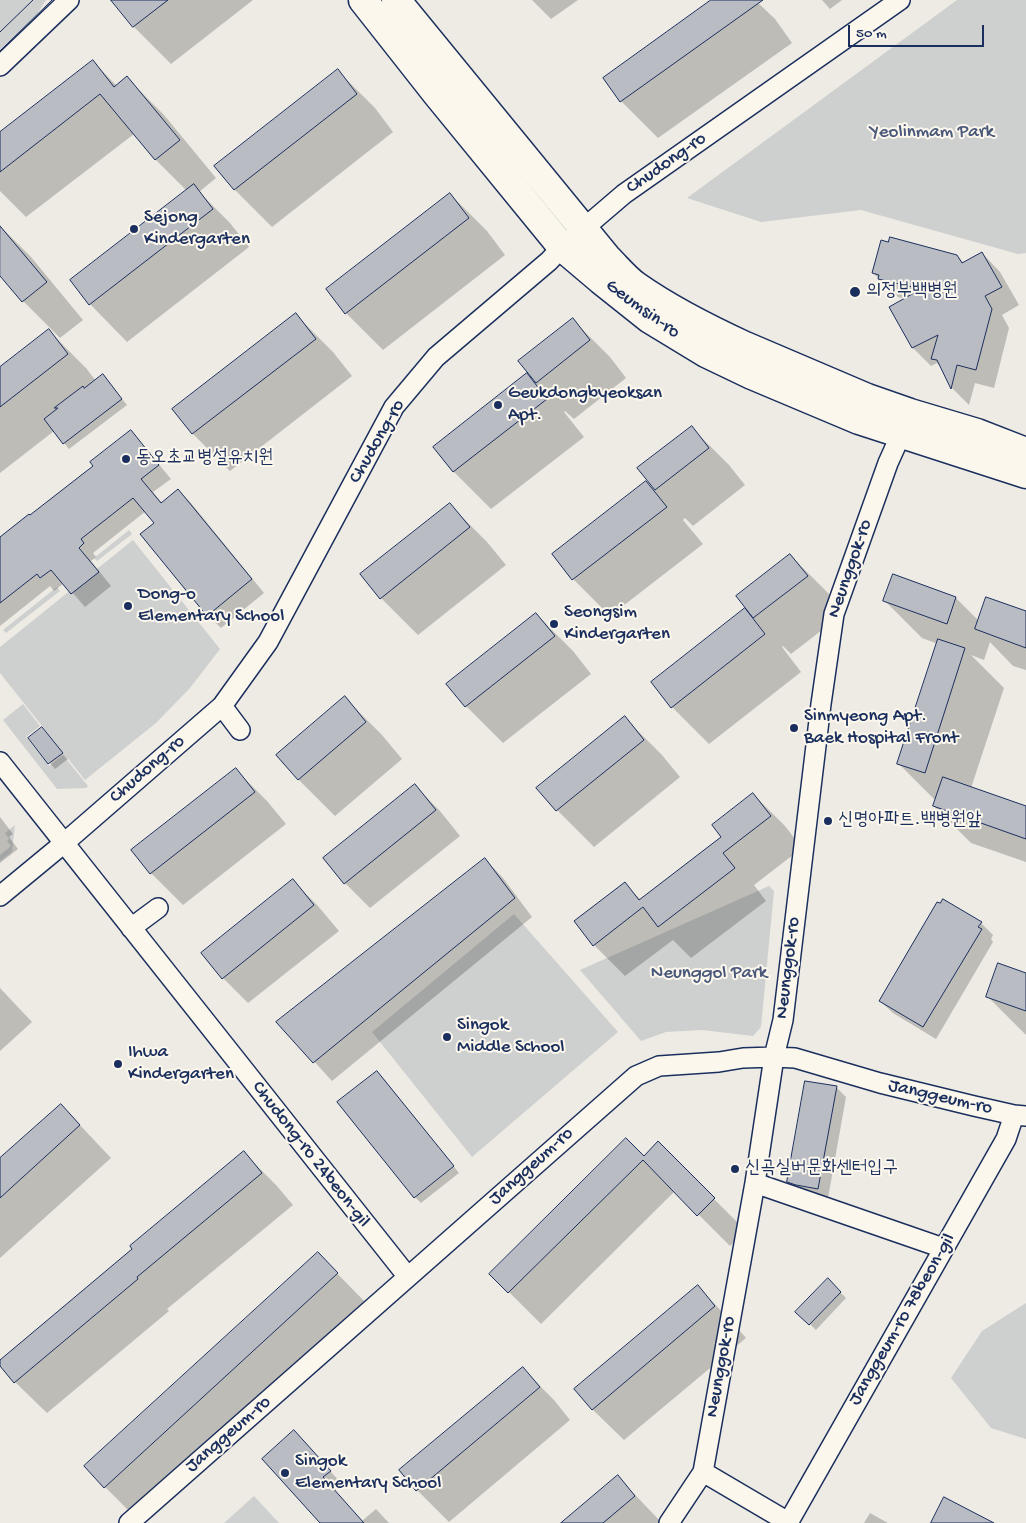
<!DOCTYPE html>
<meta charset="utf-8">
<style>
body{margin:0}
#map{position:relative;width:1026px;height:1523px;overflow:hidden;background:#eeebe4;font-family:"Gochi Hand",sans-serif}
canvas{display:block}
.scale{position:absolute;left:848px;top:25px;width:136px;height:22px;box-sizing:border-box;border:2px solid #1b2f5e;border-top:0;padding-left:6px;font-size:15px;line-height:18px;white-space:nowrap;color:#1b2f5e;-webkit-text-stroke:4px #fbf7ec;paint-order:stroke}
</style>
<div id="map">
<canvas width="1026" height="1523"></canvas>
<div class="scale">50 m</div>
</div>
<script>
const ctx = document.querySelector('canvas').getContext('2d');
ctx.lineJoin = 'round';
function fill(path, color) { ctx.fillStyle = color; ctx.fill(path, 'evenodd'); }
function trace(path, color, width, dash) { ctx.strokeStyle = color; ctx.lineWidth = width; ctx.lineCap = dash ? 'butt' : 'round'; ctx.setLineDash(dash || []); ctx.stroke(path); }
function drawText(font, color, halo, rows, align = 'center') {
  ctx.font = font + ' "Gochi Hand","Poor Story",sans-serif'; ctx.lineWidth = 4; ctx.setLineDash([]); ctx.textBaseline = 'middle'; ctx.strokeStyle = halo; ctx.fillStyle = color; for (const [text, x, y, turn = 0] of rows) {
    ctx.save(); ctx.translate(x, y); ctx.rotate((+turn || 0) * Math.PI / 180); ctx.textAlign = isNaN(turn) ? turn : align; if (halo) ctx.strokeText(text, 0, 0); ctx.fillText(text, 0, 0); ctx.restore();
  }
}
fill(new Path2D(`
 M0 0H46L0 72Z
 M957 0H1026V253L1018 254 861 210 761 222 687 198Z
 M129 530 132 534 97 561 94 558Z
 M133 540 220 649 190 688 156 723 85 780 0 673V647Z
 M57 587 60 591 6 633 3 630Z
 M23 704 40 726 26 737 49 766 63 755 88 786 86 788 57 789 3 720Z
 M15 825 12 852 0 861V855L11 846 7 841 9 839 5 833Z
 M769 886 774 891 761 1027 753 1036 702 1030 666 1032 641 1041 580 970Z
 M514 914 618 1032 472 1157 372 1032Z
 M1026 1303V1439L991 1428 951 1378 982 1331Z
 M254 1496 279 1523H224Z`), '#cecfcf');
fill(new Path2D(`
 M118 0H253L171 64 134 27 115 3Z
 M532 0H578L551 19Z
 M713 0H755L775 19 792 43 658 138 621 101 604 78Z
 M822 0H842L830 9Z
 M93 62 117 86 127 78 164 115 216 178 199 192 230 223 249 247 127 342 90 304 72 280 187 191 156 160 134 134 26 217 0 191V134Z
 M338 71 375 108 393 132 272 227 235 190Z
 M450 194 487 231 505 255 383 350 346 313 328 289Z
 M0 226 31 257 83 320 60 338 23 301 0 274Z
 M982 253 1000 272 1019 305 1002 315 1009 328 994 388 975 383 969 405 952 388 942 368 937 363 931 366 913 348 890 307 906 299 898 297 873 273 957 256 964 263Z
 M296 315 333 352 352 376 230 471 193 434 174 410Z
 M573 320 610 357 626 378 574 419 565 411 564 412 584 437 491 509 454 472 435 447 527 375 535 383 537 382Z
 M49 331 86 368 96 381 103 376 127 405 69 449 54 431 0 473V369Z
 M692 428 729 465 745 485 693 526 685 518 683 520 703 544 610 616 573 579 646 482 654 490 655 489Z
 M130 432 143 445 171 479 153 492 162 503 178 490 191 503 264 593 221 628 208 615 142 534 156 523 146 511 93 553 96 557 91 561 111 586 85 607 64 583 54 591 50 586 0 626V539L95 466Z
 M450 505 487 542 506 565 418 635 381 598Z
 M790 555 827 592 844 613 791 654 783 646 782 647 801 672 709 744 672 707 745 610 753 618 754 616Z
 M956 598 979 621 1026 613V670L1013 666 990 642 984 660 971 655 1004 688 971 788 1026 807V862L971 843 934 806 936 801 899 764 938 644 922 638 885 601Z
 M536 614 573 651 591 674 503 743 466 706Z
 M345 698 382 735 402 759 335 816 298 779Z
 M625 718 662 755 680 777 594 847 557 810Z
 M48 734 68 759 55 769 30 738Z
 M236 770 267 801 286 824 183 905 151 873Z
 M415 786 440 811 460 836 370 908 345 883Z
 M753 794 785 826 802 848 754 885 766 901 691 958 673 940 625 976 594 945 625 884 641 900 722 837Z
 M0 817 13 834 9 837 18 849 0 863Z
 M485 859 503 878 532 917 332 1081 278 1022Z
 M293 881 318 906 339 931 248 1003 223 978 203 953Z
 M981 923 993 935 991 939 993 942 936 1039 893 1013 880 1001Z
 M1026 974V1035L988 997Z
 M0 988 32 1022 0 1051Z
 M383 1078 459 1173 421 1203 415 1197Z
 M806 1082 837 1088 846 1097 828 1198 797 1191 788 1182Z
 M61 1105 111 1158 0 1258V1160Z
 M658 1143 746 1231 730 1246 675 1191 541 1324 491 1274 644 1157Z
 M244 1153 276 1185 293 1205 167 1309 169 1311 47 1413 15 1382 0 1364V1361L134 1249Z
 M318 1254 369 1306 136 1518 105 1487Z
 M828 1280 846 1298 816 1330 797 1312Z
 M698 1287 729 1319 746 1338 624 1440 592 1409Z
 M522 1368 554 1400 570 1420 449 1522 417 1490 401 1470Z
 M294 1432 342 1484 334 1491 362 1521 376 1509 389 1523H321Z
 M618 1477 662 1523H563Z
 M870 1513 888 1523H864Z`), '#0003');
const building = new Path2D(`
 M111 0H168L133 27Z
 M711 0H763L620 102 603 78Z
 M93 60 114 87 127 76 180 140 155 160 100 94 0 172V132Z
 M338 69 357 94 234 190 214 166Z
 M194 184 213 209 89 305 70 280Z
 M450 193 469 218 345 314 326 289Z
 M0 226 47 282 22 302 0 276Z
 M890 237 957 255 962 263 982 252 1002 287 985 296 992 309 976 370 957 365 951 389 937 360 931 359 938 335 912 348 889 307 921 289 878 279 879 275 872 273 881 240 888 242Z
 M296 313 316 339 192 434 172 409Z
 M573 318 590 340 536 383 518 361Z
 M49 329 68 354 0 407V367Z
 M527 373 547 399 453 472 433 447Z
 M103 374 122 399 63 444 44 419 58 408H54L83 386 84 388Z
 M692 426 709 448 655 490 637 468Z
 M131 430 159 465 141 479 161 503 178 489 252 579 207 616 140 534 154 523 133 498 81 539 84 543 79 548 99 572 71 594 51 570 40 578 37 574 0 603V537L29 514 30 515 93 466 90 462Z
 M646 481 667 507 572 580 552 554Z
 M450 503 470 527 380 599 360 574Z
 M790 554 808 576 753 618 736 596Z
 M893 574 956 597 947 624 883 601Z
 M986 597 1026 611V648L975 629Z
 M745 608 765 634 671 708 651 682Z
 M536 613 555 636 465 707 446 684Z
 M938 639 965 648 925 773 897 764Z
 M345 696 366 722 298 780 276 755Z
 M625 716 644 740 556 811 536 788Z
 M42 727 63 753 48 764 28 738Z
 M236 768 255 792 150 874 131 850Z
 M943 777 1026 806V839L933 806Z
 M415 784 436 810 344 884 323 858Z
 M753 793 771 816 723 853 735 868 658 927 643 907 593 946 574 921 625 882 639 900 721 837 712 825Z
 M485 858 515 898 313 1063 276 1022Z
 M293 879 314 905 222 979 201 953Z
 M943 899 982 922 978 927 982 929 923 1027 879 1001 937 902 940 903Z
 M998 963 1026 973V1011L986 997Z
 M377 1071 454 1166 414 1198 337 1102Z
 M805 1081 837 1086 818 1189 796 1185 787 1182Z
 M61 1104 80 1125 0 1198V1158Z
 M626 1138 644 1156 658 1141 715 1198 697 1216 643 1160 508 1293 489 1274Z
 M244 1151 262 1173 137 1277 138 1279 14 1383 0 1366V1360L132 1249 130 1246Z
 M318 1252 338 1273 104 1488 84 1466Z
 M828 1278 841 1292 809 1325 795 1312Z
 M698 1285 715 1306 592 1410 574 1389Z
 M523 1367 540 1387 416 1491 399 1470Z
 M294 1430 331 1471 323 1477 364 1523H320L262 1459Z
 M618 1475 635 1496 603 1523H561Z
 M944 1497 994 1523H931Z`);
fill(building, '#b9bcc3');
trace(building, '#1b2f5e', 1);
const street = new Path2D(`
 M0 66 69 0
 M222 706 240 730
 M0 762 408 1277
 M0 896 63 844 222 706 268 642 394 407 436 357 549 261 562 247 624 194 900 0
 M131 928 158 908
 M755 1183 943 1248
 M703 1472 788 1522
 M129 1523 636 1076 659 1066 719 1062 743 1058 774 1057 795 1058 880 1083 974 1106 1014 1115 1026 1116
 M669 1523 703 1472 755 1183 774 1057 783 1020 821 704 834 614 888 463 906 423
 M788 1523 1006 1139 1014 1115`);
const primary = new Path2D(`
 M363 0 437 94 562 247 601 280 650 319 706 353 752 375 859 420 1026 474
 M396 0 608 259C617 268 626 279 636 286 670 310 708 329 745 346L867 398 910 413 977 433 1026 452`);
trace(street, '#1b2f5e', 22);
trace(primary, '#1b2f5e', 31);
trace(street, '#fbf7ec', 19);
trace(primary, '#fbf7ec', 28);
trace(new Path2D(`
 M0 32 33 0
 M0 51 52 0`), '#1b2f5e', 1);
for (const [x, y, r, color] of [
 [134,229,5,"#1b2f5e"],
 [855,292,6,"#1b2f5e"],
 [498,405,5,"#1b2f5e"],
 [126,459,5,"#1b2f5e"],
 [128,606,5,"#1b2f5e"],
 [554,624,5,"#1b2f5e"],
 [794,728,5,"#1b2f5e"],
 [828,821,5,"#1b2f5e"],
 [447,1037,5,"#1b2f5e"],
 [118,1064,5,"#1b2f5e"],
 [735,1169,5,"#1b2f5e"],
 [285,1473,5,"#1b2f5e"]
]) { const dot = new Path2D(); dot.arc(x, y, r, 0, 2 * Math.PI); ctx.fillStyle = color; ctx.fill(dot); trace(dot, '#fbf7ec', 2); }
drawText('19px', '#48577a', '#fbf7ec', [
 ["Yeolinmam Park",932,133],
 ["Neunggol Park",709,974]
]);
drawText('19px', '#1b2f5e', '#fbf7ec', [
 ["Chudong-ro",667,164,-35],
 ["Geumsin-ro",642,310,36],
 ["Chudong-ro",378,442,-60],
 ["Neunggok-ro",851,569,-71],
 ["Chudong-ro",148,770,-41],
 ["Neunggok-ro",789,968,-83],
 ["Janggeum-ro",940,1098,13],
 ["Chudong-ro 24beon-gil",310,1155,52],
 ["Janggeum-ro",532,1167,-42],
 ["Janggeum-ro 78beon-gil",903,1320,-60],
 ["Neunggok-ro",722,1367,-80],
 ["Janggeum-ro",229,1435,-41]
]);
drawText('19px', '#1b2f5e', '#fbf7ec', [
 ["Sejong",144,218],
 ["Kindergarten",144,240],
 ["의정부백병원",866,292],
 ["Geukdongbyeoksan",508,394],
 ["Apt.",508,416],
 ["동오초교병설유치원",136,459],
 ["Dong-o",138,595],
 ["Elementary School",138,617],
 ["Seongsim",564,613],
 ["Kindergarten",564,635],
 ["Sinmyeong Apt.",804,717],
 ["Baek Hospital Front",804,739],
 ["신명아파트.백병원앞",838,821],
 ["Singok",457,1026],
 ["Middle School",457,1048],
 ["Ihwa",128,1053],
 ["Kindergarten",128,1075],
 ["신곡실버문화센터입구",745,1169],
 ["Singok",295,1462],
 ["Elementary School",295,1484]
], 'left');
</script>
